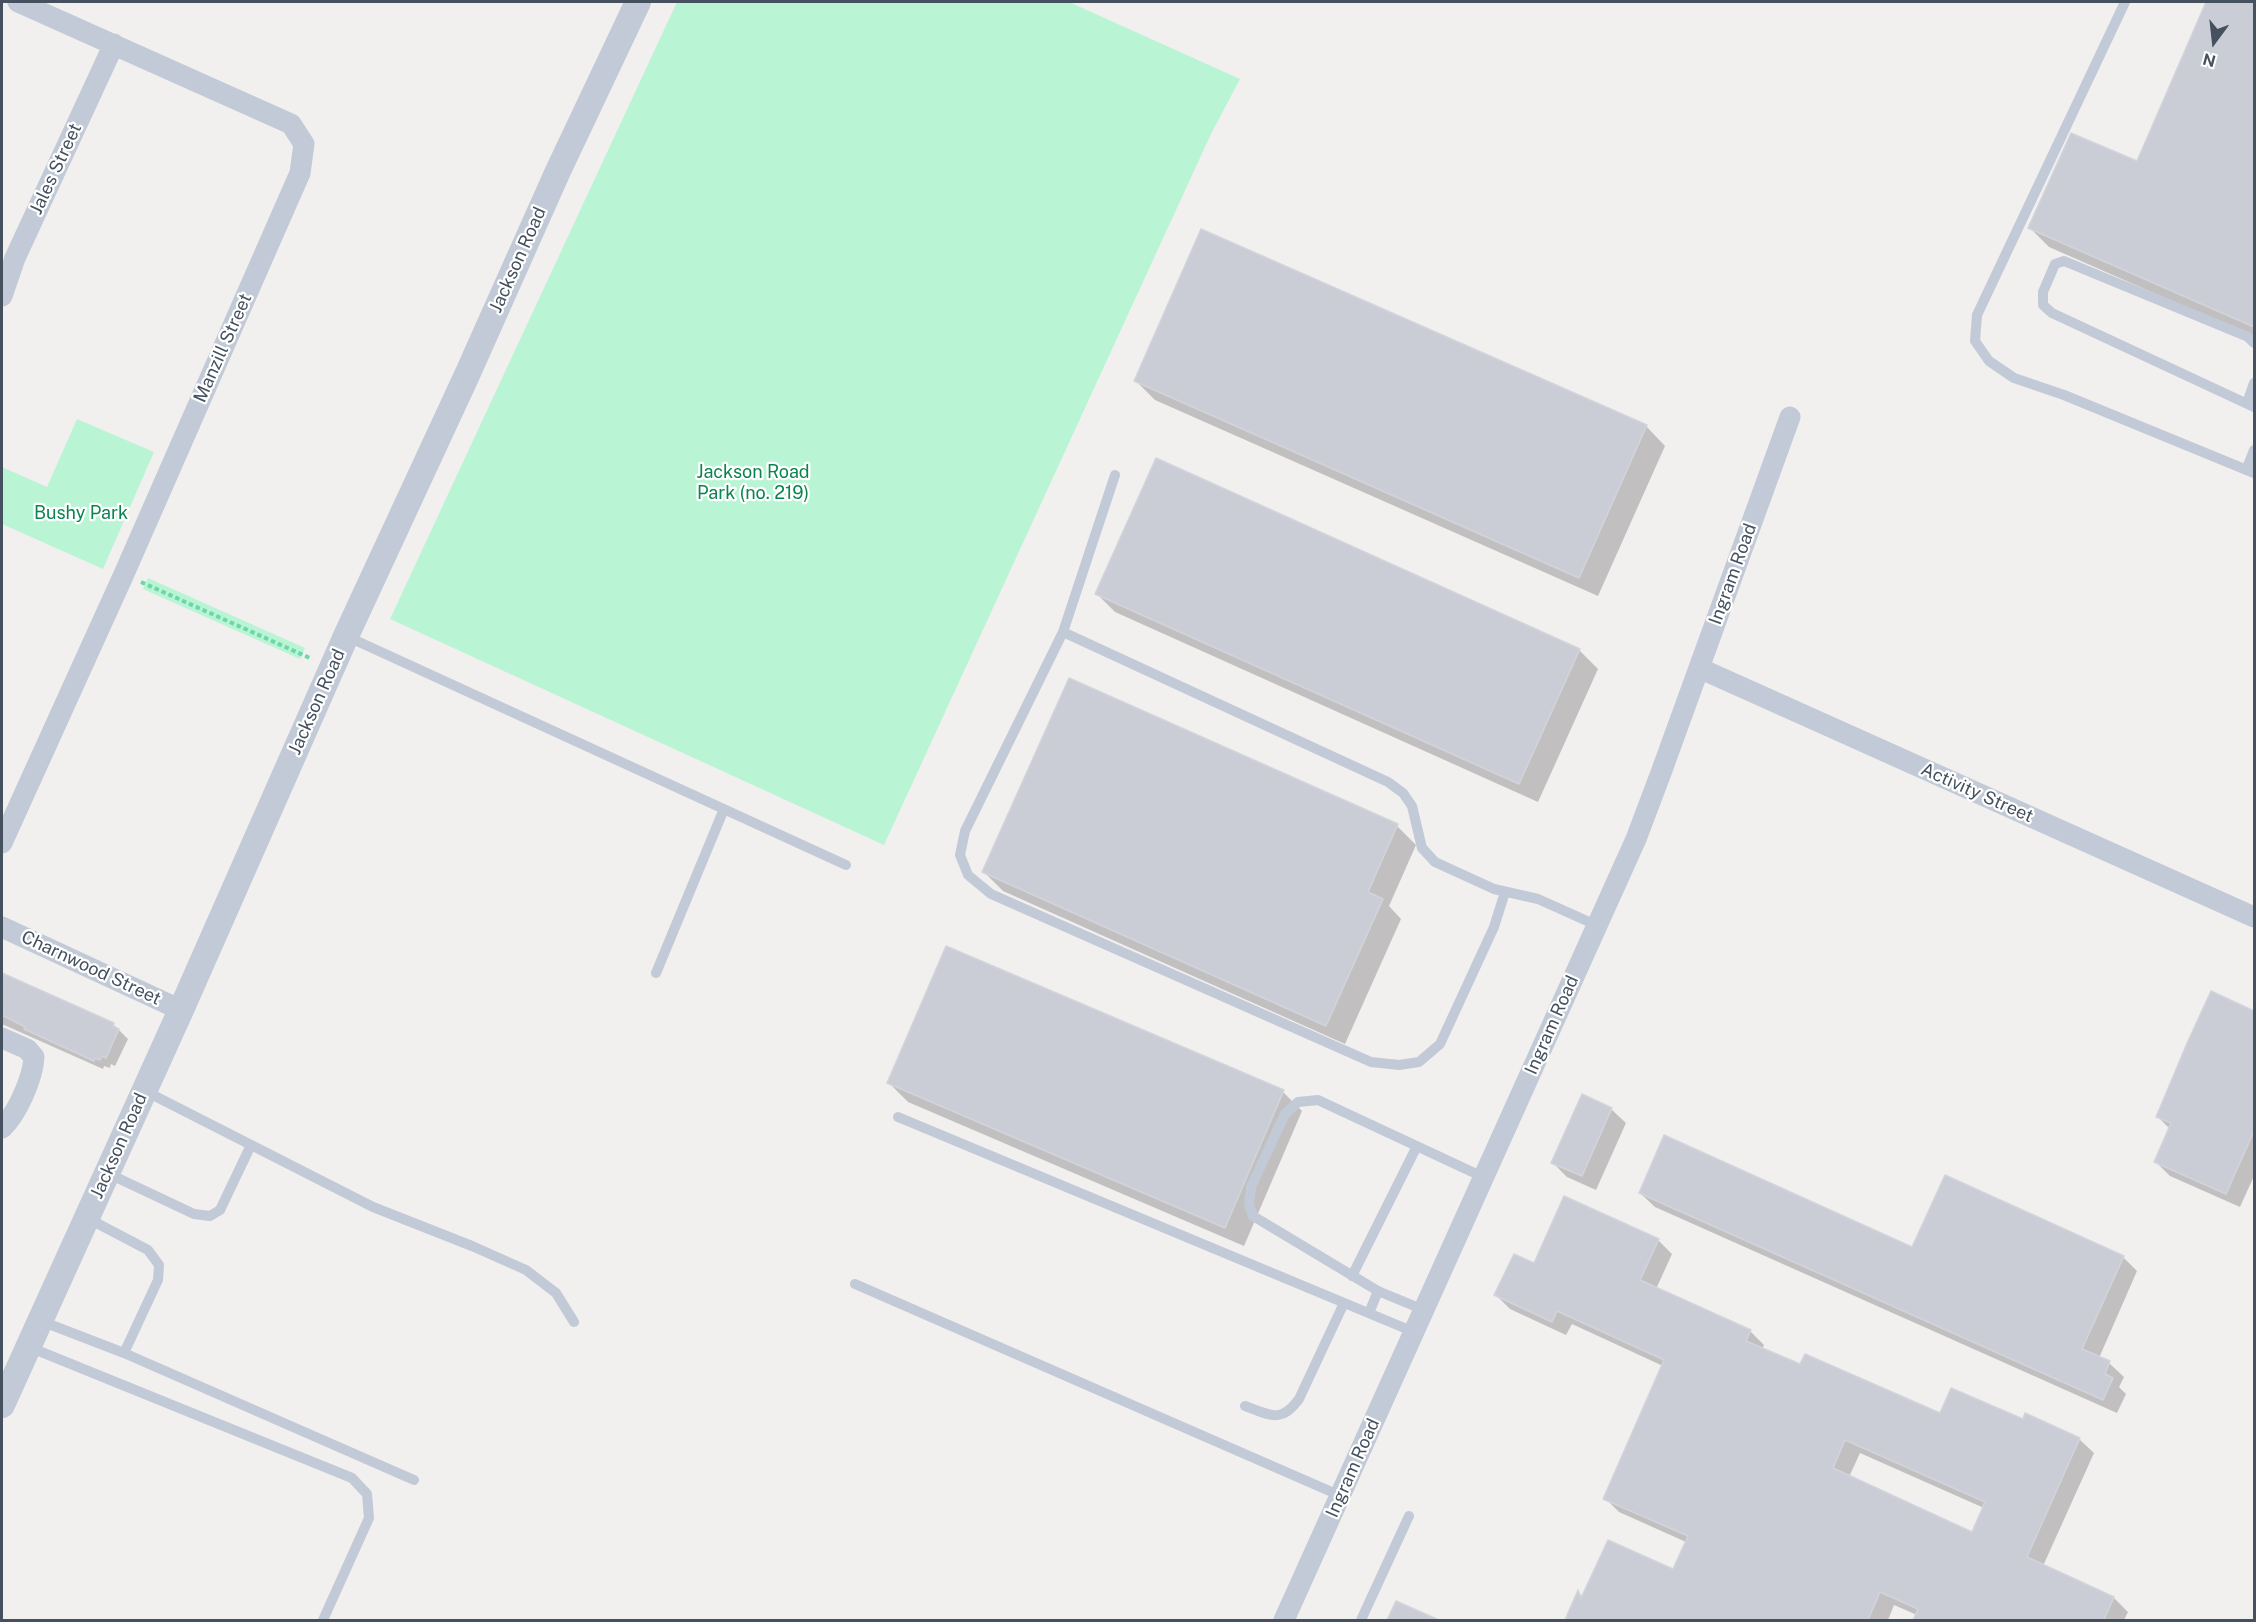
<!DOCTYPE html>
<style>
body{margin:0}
#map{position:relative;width:2256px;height:1622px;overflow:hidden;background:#f2efef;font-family:"Public Sans",sans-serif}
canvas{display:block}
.frame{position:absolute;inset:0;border:3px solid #45515f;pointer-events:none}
.north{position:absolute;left:2184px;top:12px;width:60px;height:60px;-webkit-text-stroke:4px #fff;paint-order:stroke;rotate:195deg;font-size:16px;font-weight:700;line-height:24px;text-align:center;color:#45515f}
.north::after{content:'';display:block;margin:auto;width:21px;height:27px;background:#45515f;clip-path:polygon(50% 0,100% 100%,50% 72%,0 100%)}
</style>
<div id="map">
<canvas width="2256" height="1622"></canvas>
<div class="frame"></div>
<div class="north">N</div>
</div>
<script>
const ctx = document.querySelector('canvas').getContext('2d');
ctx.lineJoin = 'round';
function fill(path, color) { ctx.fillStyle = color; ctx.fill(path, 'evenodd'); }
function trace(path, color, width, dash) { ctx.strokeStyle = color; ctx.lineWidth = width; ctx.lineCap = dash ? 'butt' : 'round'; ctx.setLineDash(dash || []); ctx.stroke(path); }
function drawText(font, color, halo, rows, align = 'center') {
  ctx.font = font + ' "Public Sans",sans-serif'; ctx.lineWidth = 4.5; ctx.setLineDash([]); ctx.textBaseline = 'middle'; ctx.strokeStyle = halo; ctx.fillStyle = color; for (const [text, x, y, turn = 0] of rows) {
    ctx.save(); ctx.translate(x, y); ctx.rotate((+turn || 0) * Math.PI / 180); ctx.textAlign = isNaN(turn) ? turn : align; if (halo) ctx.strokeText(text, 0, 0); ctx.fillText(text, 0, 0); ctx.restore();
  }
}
fill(new Path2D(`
 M677 2H1069L1240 79 1211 134 884 845 390 619Z
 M77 419 154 452 103 569 2 524V467L47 487Z
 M148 578 305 648 300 659 143 589Z`), '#b9f5d4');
fill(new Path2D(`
 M2208 2H2254V337L2049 247 2030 228 2137 163Z
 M1136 381 1646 426 1665 446 1598 596 1155 400Z
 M1096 593 1579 650 1598 669 1538 802 1115 612Z
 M1070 680 1397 826 1416 845 1389 906 1401 919 1345 1044 1003 891 984 872Z
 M2 974 113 1024 128 1039 115 1066 111 1064 110 1068 104 1066 103 1069 2 1024Z
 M2212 993 2254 1012V1176L2240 1207 2170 1176 2155 1161 2170 1129 2158 1117Z
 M889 1083 1283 1092 1302 1111 1244 1246 908 1102Z
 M1611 1109 1626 1123 1596 1190 1567 1177 1553 1163Z
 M1640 1193 1913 1249 2123 1257 2137 1271 2099 1358 2109 1363 2124 1377 2119 1387 2126 1394 2117 1413 1655 1207Z
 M1658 1240 1672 1254 1656 1289 1750 1331 1764 1345 1762 1349 1801 1366 1941 1415 2023 1421 2079 1439 2094 1453 2043 1566 2114 1598 2128 1612 2124 1620H1915L1917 1615 1894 1605 1888 1620H1567L1579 1593 1583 1597 1674 1571 1686 1542 1619 1512 1605 1498 1663 1366 1572 1324 1566 1335 1510 1309 1496 1295 1535 1265ZM1860 1453 1984 1508 1973 1534 1849 1477Z
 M1397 1603 1436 1620H1389Z`), '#0003');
const building = new Path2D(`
 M2206 2H2254V327L2028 228 2071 133 2137 161Z
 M1201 229 1647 425 1579 578 1134 381Z
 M1156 458 1580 649 1519 784 1095 594Z
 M1069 678 1398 824 1368 892 1383 899 1326 1026 982 872Z
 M946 946 1284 1090 1225 1228 887 1083Z
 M2 973 114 1023 113 1026 119 1029 106 1058 102 1056 100 1060 95 1058 94 1061 24 1029 25 1027 2 1015Z
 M2211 991 2254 1011V1131L2226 1194 2154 1162 2171 1123 2156 1117 2188 1041Z
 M1582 1094 1612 1108 1582 1176 1551 1163Z
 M1664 1135 1912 1247 1945 1175 2124 1256 2082 1349 2110 1361 2105 1374 2113 1378 2103 1400 1639 1193Z
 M1564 1196 1659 1239 1640 1280 1751 1330 1746 1341 1800 1364 1805 1354 1940 1413 1951 1388 2023 1419 2025 1413 2080 1438 2027 1557 2114 1597 2104 1620H1913L1918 1609 1880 1592 1868 1620H1565L1578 1590 1581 1598 1608 1540 1673 1569 1688 1536 1603 1499 1664 1360 1557 1311 1552 1322 1494 1295 1514 1254 1534 1263ZM1845 1440 1985 1502 1972 1532 1833 1468Z
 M1396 1601 1439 1620H1387Z`);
fill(building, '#cbcdd6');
trace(building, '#d2d4dc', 1.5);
trace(new Path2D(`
 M141 582 312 659`), '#6cd7aa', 4, [4.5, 3]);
trace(new Path2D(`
 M2125 2 1977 315 1975 341 1989 361 2014 378 2064 395 2254 473
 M2254 343 2248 337 2064 261 2055 264 2043 292V305L2052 313 2254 407
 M2247 403 2254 383
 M2246 470 2254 450
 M1115 475 1063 632 965 831 960 855 968 875 991 894 1371 1062 1399 1065 1419 1062 1440 1044 1494 927 1505 892
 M1063 632 1388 782 1403 793 1412 806 1422 848 1435 862 1494 889 1538 899 1596 925
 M346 636 846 865
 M656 973 724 809
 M145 1091 373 1207 472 1246 526 1270 556 1293 574 1322
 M898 1117 1414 1332
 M107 1173 194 1214 210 1216 220 1210 251 1145
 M1352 1276 1417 1146
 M855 1284 1341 1496
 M1378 1291 1424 1310
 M1369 1313 1378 1291 1253 1216 1249 1205 1251 1187 1285 1114 1298 1102 1318 1100 1483 1177
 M41 1321 124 1353 158 1280 159 1265 148 1250 87 1218
 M29 1347 352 1478 367 1494 369 1518 323 1620
 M124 1353 414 1480
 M1245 1406C1270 1415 1281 1424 1299 1399L1344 1303
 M1361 1620 1409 1516`), '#c1cad6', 10);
trace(new Path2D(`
 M2 296 15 258 114 44
 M1699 668 2254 917
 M2 843 124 574 300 173 304 144 291 124 18 2
 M2 927 181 1010
 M2 1038 27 1049 34 1057C33 1078 17 1114 2 1128
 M1284 1620 1636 839 1662 770 1790 417`), '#c1cad6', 21);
trace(new Path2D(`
 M2 1405 181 1010 346 636 467 375 558 171 638 2`), '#c1cad6', 26);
drawText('18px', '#45515f', '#fff', [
 ["Jales Street",56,169,-65],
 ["Jackson Road",518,260,-66],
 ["Manzill Street",223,348,-66],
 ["Ingram Road",1733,574,-70],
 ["Jackson Road",317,702,-66],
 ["Activity Street",1977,793,24],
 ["Charnwood Street",91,968,25],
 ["Ingram Road",1552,1025,-66],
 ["Jackson Road",119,1146,-66],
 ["Ingram Road",1353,1468,-66]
]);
drawText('18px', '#0c8452', '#fff', [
 ["Jackson Road",753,472],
 ["Park (no. 219)",753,493],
 ["Bushy Park",81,513]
]);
</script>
